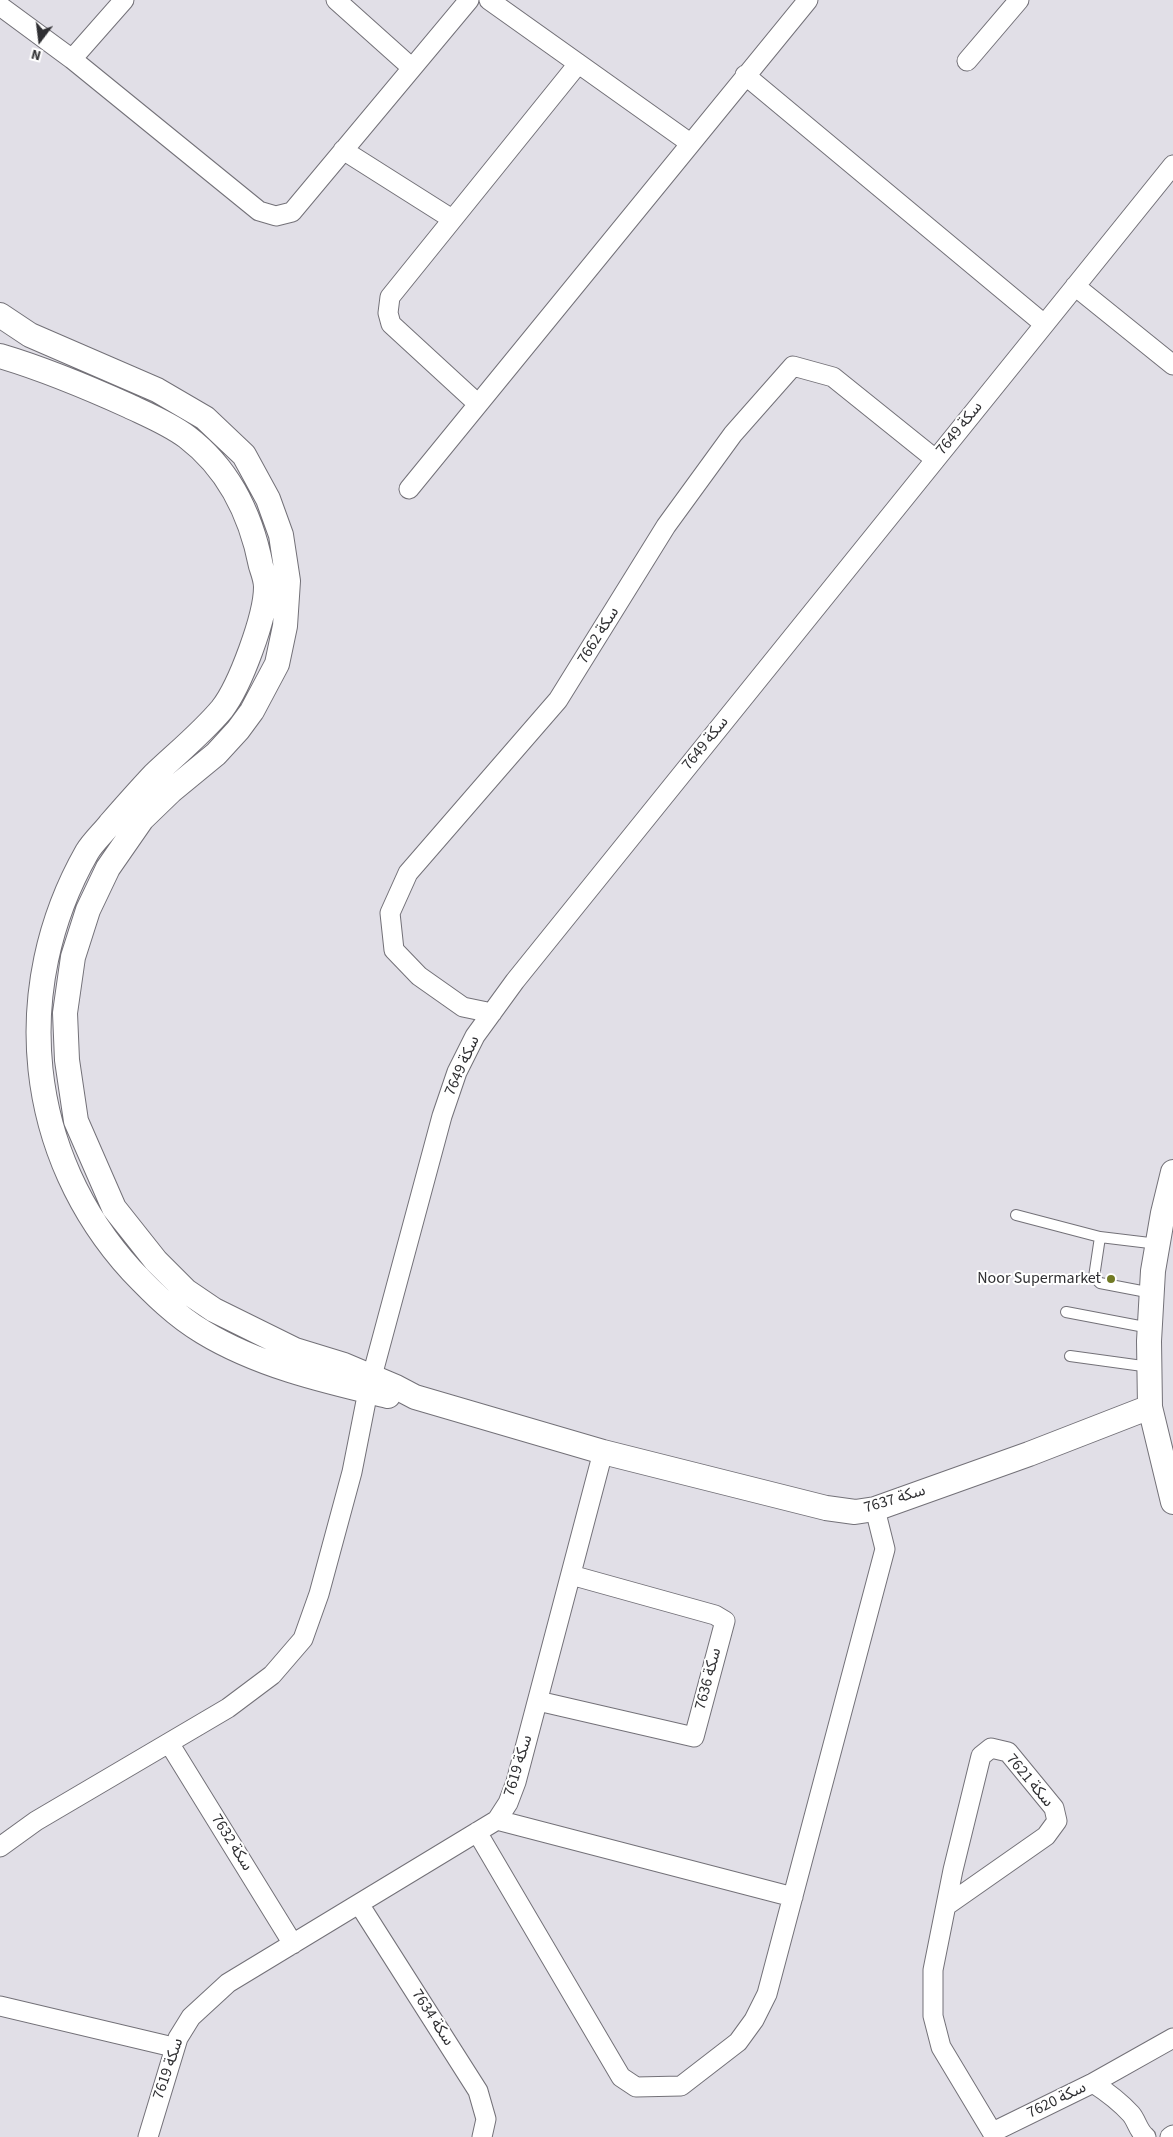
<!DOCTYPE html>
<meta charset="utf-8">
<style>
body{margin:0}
#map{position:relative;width:1173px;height:2137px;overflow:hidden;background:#e1dfe7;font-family:"Source Sans 3",sans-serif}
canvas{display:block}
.north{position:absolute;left:15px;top:15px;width:50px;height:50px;-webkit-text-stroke:4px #fff;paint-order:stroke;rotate:195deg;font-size:14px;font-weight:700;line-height:20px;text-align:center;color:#303033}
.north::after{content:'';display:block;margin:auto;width:18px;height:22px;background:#303033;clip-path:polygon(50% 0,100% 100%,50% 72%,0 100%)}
</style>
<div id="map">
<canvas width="1173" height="2137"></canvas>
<div class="north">N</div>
</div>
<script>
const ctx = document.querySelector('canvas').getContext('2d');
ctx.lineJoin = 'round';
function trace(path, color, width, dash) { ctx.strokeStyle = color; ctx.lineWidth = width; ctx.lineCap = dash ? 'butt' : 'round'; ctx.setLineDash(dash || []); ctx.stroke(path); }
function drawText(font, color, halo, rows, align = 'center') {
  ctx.font = font + ' "Source Sans 3","Noto Sans Arabic",sans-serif'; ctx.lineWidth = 4; ctx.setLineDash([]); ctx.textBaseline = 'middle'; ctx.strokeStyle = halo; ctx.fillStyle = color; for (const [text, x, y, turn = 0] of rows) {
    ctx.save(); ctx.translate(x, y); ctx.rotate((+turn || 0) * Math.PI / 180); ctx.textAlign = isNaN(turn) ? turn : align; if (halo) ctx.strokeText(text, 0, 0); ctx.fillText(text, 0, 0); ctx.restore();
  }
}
const service = new Path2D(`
 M1016 1215 1100 1237 1094 1277 1100 1283 1152 1293
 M1100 1237 1158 1244
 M1066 1312 1150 1328
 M1070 1356 1150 1367`);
const minor = new Path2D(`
 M336 0 412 68
 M489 0 690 143
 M0 6 72 59 259 211 276 216 292 212 469 0
 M72 59 124 0
 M967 61 1019 0
 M745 75 1044 324
 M343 150 452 219
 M1075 286 1173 365
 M478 404 391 324 388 313 390 297 578 64
 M409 489 808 0
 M492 1013 463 1007 419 976 394 950 390 913 408 873 558 700 666 526 733 434 793 366 833 377 935 459
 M538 1701 694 1737 725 1621 715 1615 571 1575
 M169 1743 293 1944
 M497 1820 793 1897
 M477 1832 621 2077 636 2087 681 2086 738 2042 754 2020 767 1994 885 1549 875 1509
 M0 1847 36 1821 228 1708 272 1675 303 1639 319 1594 352 1472 368 1391 442 1116 457 1072 475 1036 515 981 1173 165
 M359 1904 478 2091 486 2119 482 2137
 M946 1906 1046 1836 1057 1821 1054 1808 1008 1752 991 1748 981 1756 953 1870 933 1970V2016L941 2047 995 2137
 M0 2006 173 2047
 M1093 2083C1107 2092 1120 2102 1131 2114 1137 2121 1138 2131 1146 2137
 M993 2132 1093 2083 1173 2038
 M148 2137 178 2038 191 2017 228 1983 497 1820 508 1803 516 1782 603 1452
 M1170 2137 1173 2135`);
const tertiary = new Path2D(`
 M0 315 30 335 157 390 205 418 244 455 268 499 281 535 288 581 285 626 277 664 252 711 238 730 216 754 171 791 142 819 108 868 88 910 73 957 65 1013 67 1060 76 1121 114 1208 156 1261 186 1291 214 1310 295 1350 344 1365 396 1387 415 1397 603 1452 826 1508 855 1512 875 1509 1029 1454 1150 1407
 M0 356C44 369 87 387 129 406 148 415 170 424 187 437 229 469 251 515 261 566 263 572 266 580 266 587 266 616 240 686 222 709 202 733 176 754 154 775 139 791 124 808 110 824 103 833 93 842 87 852 9 989 26 1155 132 1271 154 1294 176 1316 203 1332 259 1366 325 1381 388 1396
 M1173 1172 1163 1213 1153 1271 1149 1341 1150 1407 1173 1502`);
trace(service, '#737178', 12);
trace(minor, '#737178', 21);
trace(tertiary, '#737178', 26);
trace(service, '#fff', 10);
trace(minor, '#fff', 19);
trace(tertiary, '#fff', 24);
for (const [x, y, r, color] of [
 [1111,1279,5,"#717a24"]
]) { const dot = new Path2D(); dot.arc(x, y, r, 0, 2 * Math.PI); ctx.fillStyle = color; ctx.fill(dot); trace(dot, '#fff', 2); }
drawText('16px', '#303033', '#fff', [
 ["سكة 7649",960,429,-51],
 ["سكة 7662",599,636,-58],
 ["سكة 7649",706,744,-51],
 ["سكة 7649",463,1066,-66],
 ["سكة 7637",895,1500,-17],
 ["سكة 7636",709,1679,-75],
 ["سكة 7619",519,1766,-73],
 ["سكة 7621",1029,1781,50],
 ["سكة 7632",231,1843,58],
 ["سكة 7634",432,2018,57],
 ["سكة 7619",169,2069,-71],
 ["سكة 7620",1057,2101,-26]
]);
drawText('16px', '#303033', '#fff', [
 ["Noor Supermarket",1101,1279]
], 'right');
</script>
